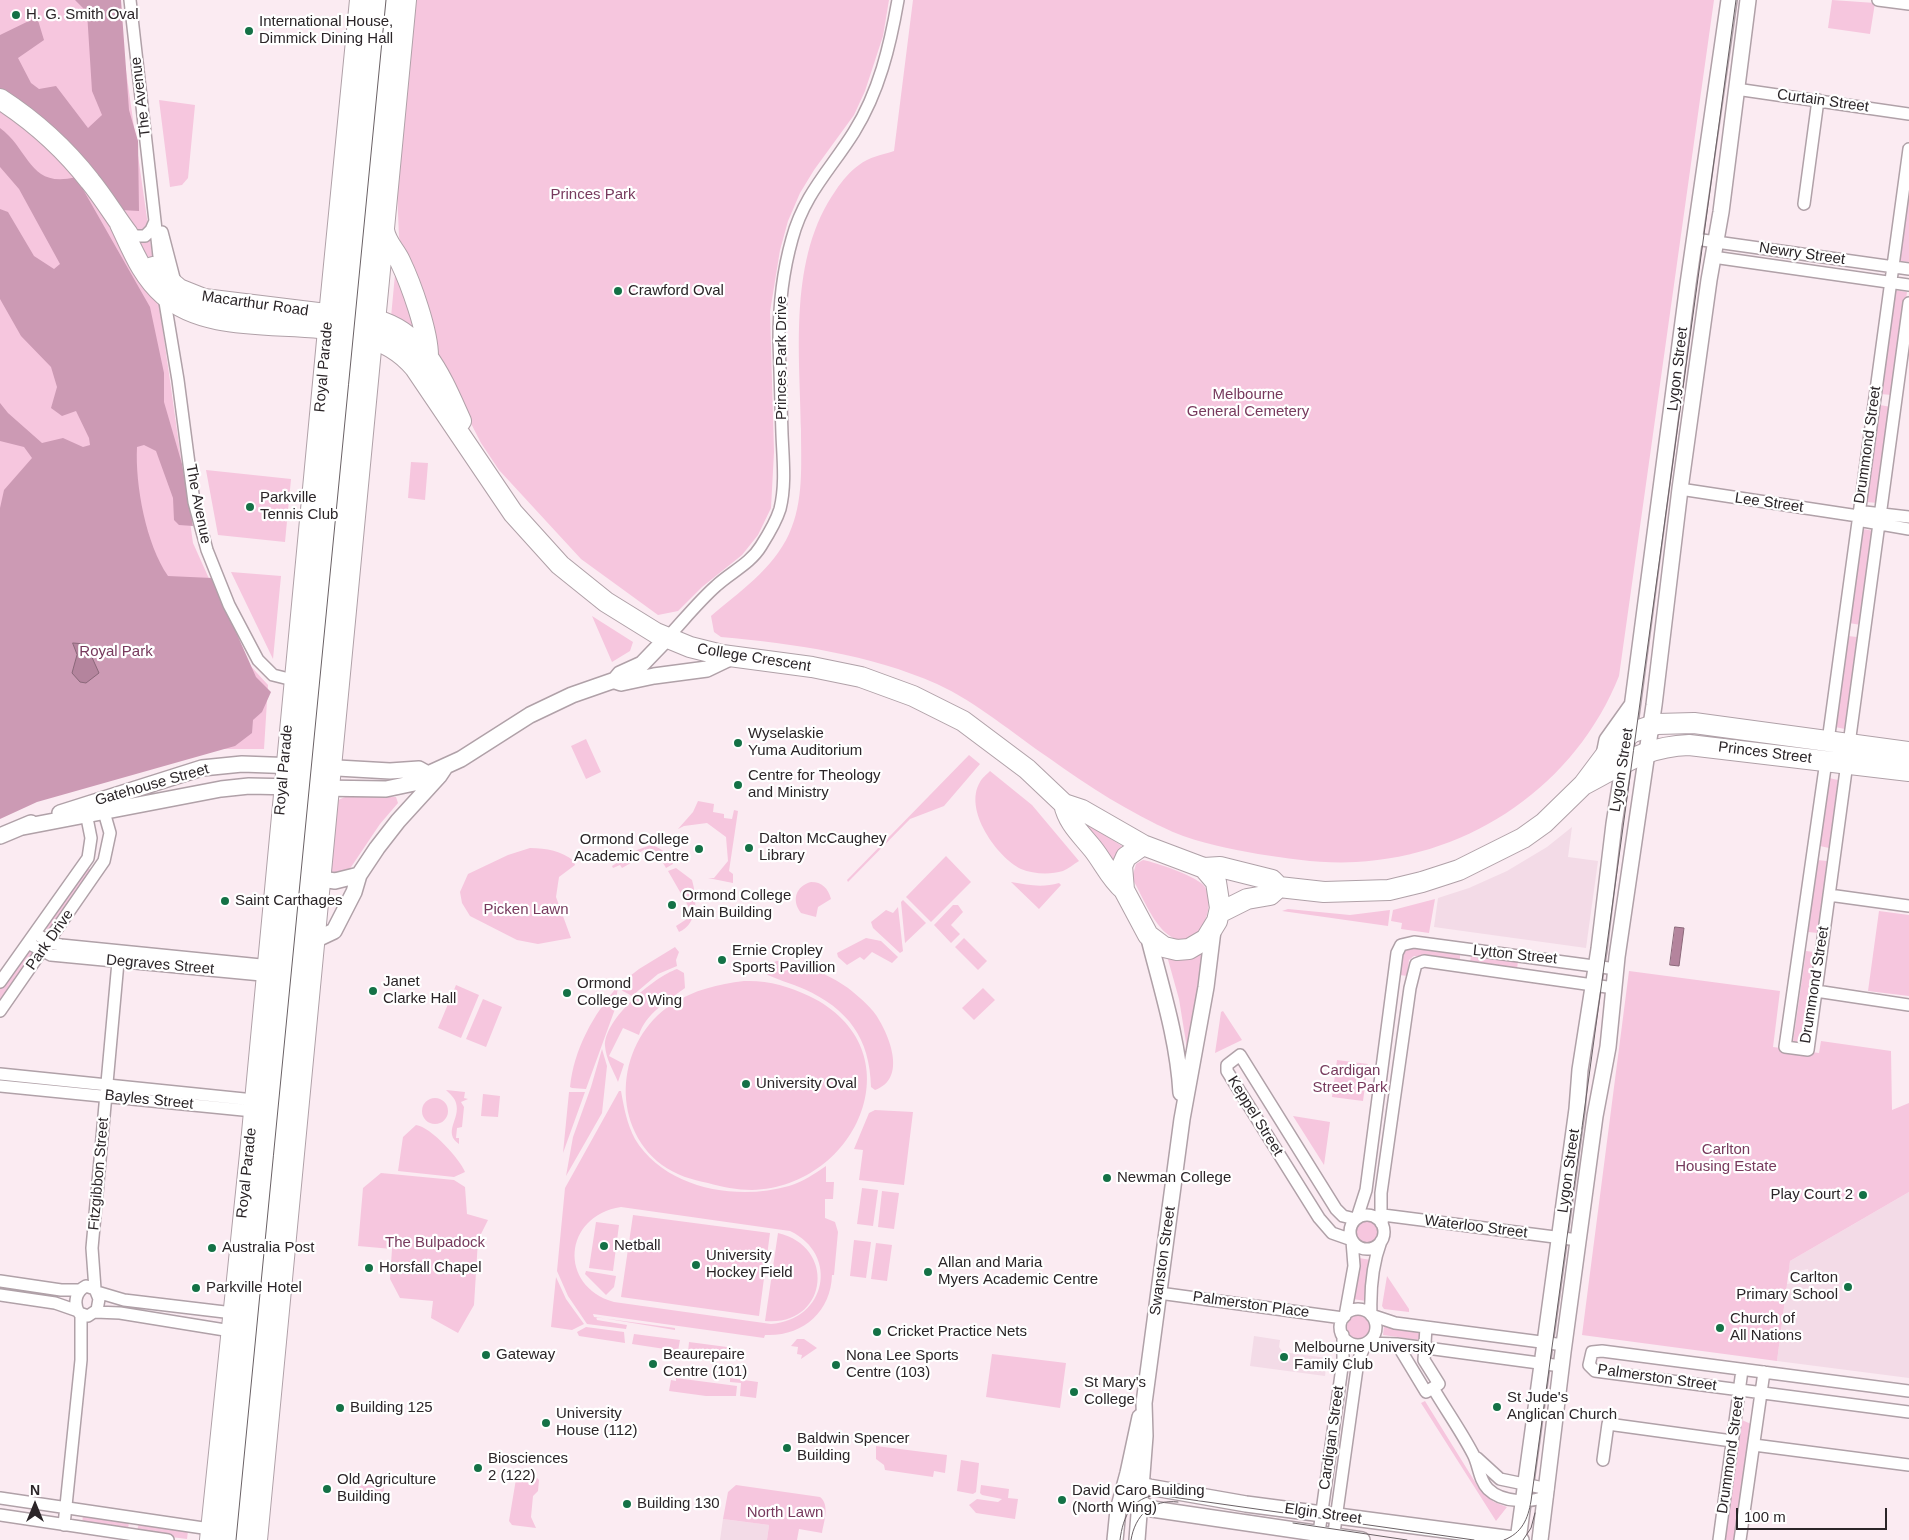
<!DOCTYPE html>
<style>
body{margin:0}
#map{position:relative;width:1909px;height:1540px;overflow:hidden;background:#fbebf2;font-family:Helvetica,sans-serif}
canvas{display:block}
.north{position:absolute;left:10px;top:1480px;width:50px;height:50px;-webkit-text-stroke:4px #fff;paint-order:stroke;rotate:0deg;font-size:14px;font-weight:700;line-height:20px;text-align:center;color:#2b2528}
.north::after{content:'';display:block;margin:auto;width:18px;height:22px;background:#2b2528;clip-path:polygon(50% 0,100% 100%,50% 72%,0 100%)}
.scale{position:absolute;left:1736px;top:1508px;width:151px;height:22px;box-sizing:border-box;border:2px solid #2b2528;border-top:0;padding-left:6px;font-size:15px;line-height:18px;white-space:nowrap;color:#2b2528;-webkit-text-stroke:4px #fff;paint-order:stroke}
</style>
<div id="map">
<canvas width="1909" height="1540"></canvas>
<div class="north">N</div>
<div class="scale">100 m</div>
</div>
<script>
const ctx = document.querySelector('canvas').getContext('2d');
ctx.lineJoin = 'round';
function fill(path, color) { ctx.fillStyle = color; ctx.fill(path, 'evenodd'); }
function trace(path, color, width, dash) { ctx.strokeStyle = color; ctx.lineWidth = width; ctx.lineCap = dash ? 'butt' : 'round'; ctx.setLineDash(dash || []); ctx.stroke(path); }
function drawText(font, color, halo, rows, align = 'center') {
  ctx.font = font + ' Helvetica,sans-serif'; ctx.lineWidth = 4.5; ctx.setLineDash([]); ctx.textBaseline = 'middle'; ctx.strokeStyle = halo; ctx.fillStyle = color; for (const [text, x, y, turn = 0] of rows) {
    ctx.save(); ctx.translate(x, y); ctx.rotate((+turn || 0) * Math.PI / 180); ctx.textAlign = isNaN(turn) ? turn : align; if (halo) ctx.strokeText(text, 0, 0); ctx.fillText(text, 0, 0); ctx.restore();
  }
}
fill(new Path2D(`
 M1572 827 1568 857 1598 861 1586 948 1434 927 1438 898 1469 888 1507 871 1547 847Z
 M1909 1192V1378L1777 1361 1787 1284 1810 1280 1808 1269 1788 1273 1790 1261Z
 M1254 1336 1280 1340 1279 1347 1283 1352 1327 1358 1325 1376 1250 1366Z
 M723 1519 769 1525 767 1540H720Z`), '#f3dbe7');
fill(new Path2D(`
 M0 0H116L193 543 246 661 268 685 264 749H218L0 810Z
 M415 0H889L883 36 865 91 854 115 814 170 800 193 788 221 780 250 770 312 774 452 771 508 758 535 742 555 702 587 678 611 658 615 581 559 499 470 481 443 439 361 399 237 397 189Z
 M913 0H1714L1619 676C1576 784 1472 856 1356 862 1324 864 1290 859 1258 854 1230 849 1200 843 1173 832 1130 813 1088 786 1049 758 1012 733 978 703 937 684 869 654 795 644 721 637L714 632 711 616C739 592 773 569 789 534 804 501 801 465 801 430 800 351 788 258 836 190 842 181 850 171 859 165 869 157 882 155 894 151Z
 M1832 0 1875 3 1870 34 1828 28Z
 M159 100 195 105 188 178 182 185 170 187Z
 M1909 180V262L1898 261Z
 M396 264 422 339 391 317Z
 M1894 290 1907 292 1892 395 1880 394Z
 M1880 405 1891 407 1878 503 1866 502Z
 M411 462 428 463 425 500 408 498Z
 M206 470 291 479 285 542 218 535Z
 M1863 529 1874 531 1861 625 1849 623Z
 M231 572 281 576 273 659Z
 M592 616 633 642 630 651 612 662Z
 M1848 636 1857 637 1845 729 1835 727Z
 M586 739 601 772 586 779 571 746Z
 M969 755 980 764 944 806 910 819 848 882 847 880Z
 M990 771 1032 805 1079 861C1074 864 1068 869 1063 871 1050 875 1033 874 1021 869 997 857 963 810 980 782 982 778 987 774 990 771Z
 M1829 778 1838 780 1829 848 1820 846Z
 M345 797H396L398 803 380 824 345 876 328 880 336 801Z
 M698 801 714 804 713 812 724 814V818L732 819 734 810 738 811 729 871 733 874V883L708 878H714L728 861 726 837 707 823 684 826 678 829 693 812Z
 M1076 817 1122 846 1114 859 1113 868Z
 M651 845C659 847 672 855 673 864L666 868 656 851 648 854 645 849 636 855 638 859 622 868 620 865 613 868 612 866 637 850Z
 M530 848C547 848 561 851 574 861L575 865 559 877 556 897 571 938 538 944 517 940 470 916 462 903 460 892 468 874 508 855Z
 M946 856 971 882 931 922 906 897Z
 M1143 860C1155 862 1199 877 1205 887 1218 907 1196 959 1166 933 1151 920 1142 895 1132 878L1136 864Z
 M1817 860 1827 861 1818 933 1808 932Z
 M85 866 94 872 52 933 43 926Z
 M676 868 692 880C697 898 699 923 679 932L676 926 690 917 691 911 668 871Z
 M811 882C822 882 828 888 831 899L818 907 816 917 801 913C791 900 796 886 811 882Z
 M1011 882C1028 885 1042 888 1059 883L1061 885 1039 909Z
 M1435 899 1429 933 1401 929 1402 923 1391 921 1393 910Z
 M903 900 926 923 905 943 901 902Z
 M953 905H958L963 912 951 925 960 934 951 943 934 925Z
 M898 907 903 951 900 953 873 928 871 922 886 910 893 913Z
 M1288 909 1350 915 1390 910 1388 926 1282 911Z
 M1879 911 1909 915V996L1868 991Z
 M866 938 881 941 898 957 892 963 872 952 864 960 860 957 847 965 838 957 837 953Z
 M964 938 987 961 978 970 955 947Z
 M1411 946 1460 953V961L1457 962 1414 956 1409 960 1407 976 1400 975 1403 953Z
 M675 947 679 952 676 960 677 966 658 974 632 996 621 990V983L639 969Z
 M26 949 35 955 0 1006V986Z
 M1806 951 1814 952 1801 1043 1793 1042Z
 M1203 954 1189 1061 1179 999 1167 956 1193 957Z
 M1471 955 1518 961 1517 969 1470 963Z
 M777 961C801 963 829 974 848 988 858 996 869 1005 876 1015 890 1036 907 1079 875 1090L871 1087C870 1038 848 1009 804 989 791 983 777 980 764 973L768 964Z
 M677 969 684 973 685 988C669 1000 645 1014 639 1035L623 1028 609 1056 624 1064 618 1082C613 1070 606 1059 605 1046 604 1019 654 977 677 969Z
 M1629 971 1780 991 1773 1047 1819 1053 1821 1041 1891 1051 1892 1110 1909 1103V1192L1790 1261 1777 1361 1582 1335Z
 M744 981C767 980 788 986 809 996 918 1048 859 1187 752 1190 737 1190 722 1187 708 1183 692 1180 676 1175 662 1165 608 1124 617 1040 672 1004 694 990 718 984 744 981Z
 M456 985 479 995 461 1038 438 1028Z
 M618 986 615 1009 586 1089 572 1088 570 1087C574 1049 593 1015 618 986Z
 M983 988 995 1000 974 1020 962 1008Z
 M483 999 502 1007 486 1047 466 1039Z
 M1223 1011 1242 1040 1215 1053 1221 1012Z
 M602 1049 607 1066 602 1113 566 1176 573 1137 591 1087Z
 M1337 1060 1368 1064 1363 1101 1332 1097Z
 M446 1090 465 1092 464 1098 468 1099 461 1102 464 1107 462 1127 457 1128 456 1138H459V1144C442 1132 461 1119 456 1103 455 1098 450 1094 446 1090Z
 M619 1091H621C624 1108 627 1124 635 1139 665 1189 737 1201 789 1186 803 1182 814 1174 826 1166V1182H834L833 1199H825V1218L835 1222 838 1232 834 1275H832C831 1312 802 1337 765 1335L764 1338 593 1314 594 1317 675 1328V1330L596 1317 597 1320 627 1325 626 1329 587 1324 568 1296 557 1271 565 1188ZM621 1207 790 1231C840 1255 826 1320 771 1324L614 1302C558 1286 563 1216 621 1207Z
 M569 1092H585L563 1153Z
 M483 1094 500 1096 498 1117 481 1116Z
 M422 1111a13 13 0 1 1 26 0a13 13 0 1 1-26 0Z
 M875 1110 913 1112 904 1185 859 1180 863 1150 854 1149 869 1113Z
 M1293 1116 1330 1122 1324 1165Z
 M416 1125C431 1127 460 1159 465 1172L454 1177 398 1171 403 1137Z
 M381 1173 454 1180 465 1187 467 1214 488 1220 478 1240 474 1305 458 1333 431 1318 433 1301 400 1298 390 1279 392 1249 358 1246 363 1188Z
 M862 1188 878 1190 873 1226 857 1224Z
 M882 1191 899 1193 894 1229 878 1227Z
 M633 1215 770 1233 759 1316 621 1297Z
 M1356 1232a11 11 0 1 1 22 0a11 11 0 1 1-22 0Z
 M596 1222 619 1225 613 1271 589 1268Z
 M778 1233C838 1247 827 1327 765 1321Z
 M854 1240 871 1242 866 1278 850 1276Z
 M876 1243 892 1245 887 1281 871 1279Z
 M1359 1258 1371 1260 1366 1301 1353 1299Z
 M586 1271 616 1276 614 1287 606 1295 585 1274Z
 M1387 1276 1409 1309V1312L1384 1309 1382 1306Z
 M556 1277 566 1299 584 1324 572 1330 551 1327Z
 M1347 1327a12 12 0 1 1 24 0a12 12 0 1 1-24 0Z
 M1384 1326 1420 1331 1419 1340 1383 1335Z
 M586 1327 624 1332 625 1343 579 1336 577 1332Z
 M634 1334 680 1340 678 1351 632 1344Z
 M797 1339H804L817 1348 801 1359 802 1355 797 1354 798 1347 791 1346Z
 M689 1342 727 1347 725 1357 688 1352Z
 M992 1354 1066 1363 1060 1408 986 1397Z
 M676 1378 737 1386 736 1396H706L669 1391 671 1380 676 1381Z
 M730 1378 758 1382 756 1398 740 1396 741 1383 730 1382Z
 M1425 1401 1480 1490 1494 1502 1507 1507 1496 1521 1421 1403Z
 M1742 1420 1751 1424 1736 1540H1724Z
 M876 1446 947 1455 945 1473 934 1471 933 1477 885 1470 884 1465 876 1459Z
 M961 1460 979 1463 976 1492 973 1494 957 1491Z
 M522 1469H529L539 1480 538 1491 533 1496 531 1517 536 1528 512 1525 509 1521 517 1473Z
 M359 1484 384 1487 383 1500 366 1498 365 1501 360 1500Z
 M736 1485 820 1497C830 1505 824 1521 822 1533L799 1529 797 1540H767L769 1525 723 1519 728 1492Z
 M981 1485 1009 1489 1008 1498 1018 1499 1015 1519 976 1513 969 1505 977 1499 998 1502 1002 1499 982 1495 980 1493Z
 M83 1516 129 1522 128 1530 82 1523Z
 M139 1524 188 1531 187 1539 140 1533 137 1530Z`), '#f6c6de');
fill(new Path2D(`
 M75 0H121L129 110 138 141 139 211 121 210 0 90V35L37 17 44 40 18 58 31 83 39 89 56 86 88 128 102 115 92 91 87 12Z
 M0 128C30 150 29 189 76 177L150 307 164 373V402L182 464 193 526 179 525 174 520 173 498 156 451 144 445 137 447C135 485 146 544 168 576L212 578 256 677 271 692 262 712 253 720 252 733 235 746 37 802 0 819V508L4 490 32 458 24 447 0 441V403L8 413 42 443 63 438 83 447 90 445 89 438 76 411 62 416 51 408 57 387 51 367 21 336 0 299V209L8 212 34 256 54 269 60 264 19 189 0 167Z`), '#cc9ab4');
const water = new Path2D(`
 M73 643 86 644 99 673 86 683 80 682 72 673 77 655Z
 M1675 927 1684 928 1679 966 1670 965Z`);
fill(water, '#b4849d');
trace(water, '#8b687a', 1);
const street = new Path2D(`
 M130 0 161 274
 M1878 0 1909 4
 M1736 89 1909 114
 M1804 204 1818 100
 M125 230 135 236H145L151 230 155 221
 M162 232 175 282
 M1695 239 1909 269
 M1713 257 1909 285
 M164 296 178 380 194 502 207 550 229 605 258 660 273 675 293 680
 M1680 489 1858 516 1863 521 1909 529
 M1858 516 1865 512 1909 517
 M667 638C683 621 698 602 716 586 731 572 750 564 761 546 768 535 776 522 780 509 786 485 783 459 782 434 781 403 780 371 779 340 779 306 783 271 792 239 804 194 831 169 854 132 879 92 890 46 898 0
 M1828 741 1909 149
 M1849 744 1909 303
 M1826 761 1785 1047 1808 1050 1847 763
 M1829 895 1909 906
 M35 933 51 943 61 945 271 966
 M28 943 51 955 272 976
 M0 982 88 858 91 838 85 808
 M1816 991 1909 1005
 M0 1011 104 861 110 833 102 805
 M0 1074 254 1100
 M0 1086 253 1111
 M1350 1232a17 17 0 1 1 34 0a17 17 0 1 1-34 0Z
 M1357 1218 1366 1190 1397 953 1401 945 1414 942 1616 969
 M1381 1223V1193L1410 988 1416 964 1424 961 1614 988
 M1382 1224 1383 1215 1578 1240
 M1352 1240 1332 1233 1319 1218 1227 1071V1065L1240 1055 1336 1209 1343 1216 1355 1219
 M0 1281 61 1290H80
 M86 1286 95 1289 99 1299 97 1310 88 1316 79 1313C73 1303 76 1291 86 1286Z
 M95 1289 92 1248 119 951
 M97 1292 124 1300 233 1313
 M1159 1293 1343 1318
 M0 1295 55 1303 78 1311
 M1340 1327a18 18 0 1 1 36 0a18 18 0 1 1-36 0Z
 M95 1312 120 1313 231 1331
 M1371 1315 1395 1323 1564 1345
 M1371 1315C1370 1289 1372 1265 1381 1241
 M1345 1316 1354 1266 1352 1241
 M1366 1343 1397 1344 1561 1366
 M1397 1344 1426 1392 1439 1384 1424 1360 1426 1327
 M1433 1388C1446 1410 1461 1431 1473 1454 1479 1465 1479 1480 1488 1489 1502 1503 1531 1503 1547 1496
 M1909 1391 1602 1351 1592 1352 1589 1365 1595 1371 1909 1412
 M1754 1445 1909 1465
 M1477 1458 1500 1479 1548 1489
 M1603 1460 1608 1424 1732 1441
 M0 1498 210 1529
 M0 1515 168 1540
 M64 1525 81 1360V1314
 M1318 1540 1343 1360V1335
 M1333 1540 1358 1361 1366 1343
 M1719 1540 1742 1370
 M1740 1540 1764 1372`);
const secondary = new Path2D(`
 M615 681 621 683 654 676 707 669 732 657
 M1604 755 1607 740 1632 705
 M320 767 390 771 419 769 428 774
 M318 788 386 789 419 782 428 774 461 759 530 715 572 695 615 680 620 674 642 664 667 638
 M60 813 202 768 242 764 297 766
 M23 827 221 789 249 786 295 787
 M0 836 31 823
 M321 879 335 881 359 875
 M1148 935C1161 987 1178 1039 1181 1093
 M315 940 334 931 354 892 359 875 377 848 398 821 439 776 445 767
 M1127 1479 1149 1487 1246 1504 1521 1540
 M1124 1489 1144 1505 1152 1509 1362 1540
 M1115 1540 1118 1510 1128 1473 1140 1417
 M1137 1540 1145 1436 1144 1403 1182 1119 1206 987 1213 930
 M1518 1540 1577 1109 1580 1070 1599 949 1614 824 1630 723 1688 284 1729 0
 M1540 1540 1563 1352 1595 1116 1608 1047 1617 957 1654 705 1680 489 1709 280 1721 212 1748 0`);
const primary = new Path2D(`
 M209 1540 249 1154 327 330
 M225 1540 342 332
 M242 1540 358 336
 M258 1540 373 339`);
const highway = new Path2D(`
 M0 99C34 121 65 149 90 181 104 198 115 217 128 234
 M120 224C132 249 142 276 164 295 227 351 359 298 415 368L513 513 560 565 606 602 656 633 690 647 722 655 812 667 861 677 913 696 963 721 1027 769 1064 804 1082 810 1143 845 1204 868 1216 882 1220 908 1217 921 1206 939 1189 949 1177 950 1164 947 1148 935 1124 890 1122 866 1126 857 1143 845
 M384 230C386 243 395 250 400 261 411 284 428 331 428 356
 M153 267 179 289 204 299 375 320C424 332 442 379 461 421
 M328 326 360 0
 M343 328 375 0
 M359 331 391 0
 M374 332 406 0
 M1585 784C1624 764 1643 747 1689 745L1909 771
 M1064 804C1068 823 1081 834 1093 849 1104 863 1110 878 1124 890
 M1204 868 1220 867 1272 880 1279 887 1324 892 1389 890 1422 882 1459 870 1523 838 1544 823 1583 785 1610 749 1633 732 1657 724 1694 723 1909 752
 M1219 913 1247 899 1270 895 1279 887`);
trace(street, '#b0a1a8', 14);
trace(secondary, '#b0a1a8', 18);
trace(primary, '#b0a1a8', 20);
trace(highway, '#b0a1a8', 22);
trace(street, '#fff', 11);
trace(secondary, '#fff', 15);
trace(primary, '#fff', 18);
trace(highway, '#fff', 20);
trace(new Path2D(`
 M1293 1523 1407 1540
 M236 1540 386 0
 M1120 1540C1123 1516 1132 1497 1158 1495L1474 1540
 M1131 1540C1135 1515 1152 1499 1178 1502
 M1504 1540C1522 1533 1528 1519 1531 1501L1736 0
 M1523 1540 1531 1528 1535 1513`), '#6a6165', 1);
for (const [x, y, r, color] of [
 [16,15,5,"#147146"],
 [249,31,5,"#147146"],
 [618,291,5,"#147146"],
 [250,507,5,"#147146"],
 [738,743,5,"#147146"],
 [738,785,5,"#147146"],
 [749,848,5,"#147146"],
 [699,849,5,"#147146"],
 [225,901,5,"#147146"],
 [672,905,5,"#147146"],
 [722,960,5,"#147146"],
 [373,991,5,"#147146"],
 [567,993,5,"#147146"],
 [746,1084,5,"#147146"],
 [1107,1178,5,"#147146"],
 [1863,1195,5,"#147146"],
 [604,1246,5,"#147146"],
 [212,1248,5,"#147146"],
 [696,1265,5,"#147146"],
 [369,1268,5,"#147146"],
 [928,1272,5,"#147146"],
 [1848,1287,5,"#147146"],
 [196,1288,5,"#147146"],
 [1720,1328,5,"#147146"],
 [877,1332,5,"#147146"],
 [486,1355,5,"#147146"],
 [1284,1357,5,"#147146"],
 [653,1364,5,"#147146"],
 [836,1365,5,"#147146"],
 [1074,1392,5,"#147146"],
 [1497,1407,5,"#147146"],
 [340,1408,5,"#147146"],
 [546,1423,5,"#147146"],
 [787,1448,5,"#147146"],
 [478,1468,5,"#147146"],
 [327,1489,5,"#147146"],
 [1062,1500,5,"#147146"],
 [627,1504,5,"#147146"]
]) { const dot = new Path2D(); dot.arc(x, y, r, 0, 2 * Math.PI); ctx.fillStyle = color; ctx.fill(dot); trace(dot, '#fff', 2); }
drawText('15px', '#2b2528', '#fff', [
 ["H. G. Smith Oval",26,15],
 ["International House,",259,22],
 ["Dimmick Dining Hall",259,39],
 ["Crawford Oval",628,291],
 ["Parkville",260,498],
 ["Tennis Club",260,515],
 ["Wyselaskie",748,734],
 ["Yuma Auditorium",748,751],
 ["Centre for Theology",748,776],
 ["and Ministry",748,793],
 ["Dalton McCaughey",759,839],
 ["Library",759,856],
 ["Ormond College",689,840,"right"],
 ["Academic Centre",689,857,"right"],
 ["Ormond College",682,896],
 ["Main Building",682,913],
 ["Saint Carthages",235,901],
 ["Ernie Cropley",732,951],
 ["Sports Pavillion",732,968],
 ["Janet",383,982],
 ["Clarke Hall",383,999],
 ["Ormond",577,984],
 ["College O Wing",577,1001],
 ["University Oval",756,1084],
 ["Newman College",1117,1178],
 ["Play Court 2",1853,1195,"right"],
 ["Netball",614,1246],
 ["Australia Post",222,1248],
 ["University",706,1256],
 ["Hockey Field",706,1273],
 ["Allan and Maria",938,1263],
 ["Myers Academic Centre",938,1280],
 ["Horsfall Chapel",379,1268],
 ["Carlton",1838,1278,"right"],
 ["Primary School",1838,1295,"right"],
 ["Parkville Hotel",206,1288],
 ["Church of",1730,1319],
 ["All Nations",1730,1336],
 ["Cricket Practice Nets",887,1332],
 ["Melbourne University",1294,1348],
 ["Family Club",1294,1365],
 ["Gateway",496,1355],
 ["Beaurepaire",663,1355],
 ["Centre (101)",663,1372],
 ["Nona Lee Sports",846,1356],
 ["Centre (103)",846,1373],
 ["St Mary's",1084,1383],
 ["College",1084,1400],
 ["St Jude's",1507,1398],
 ["Anglican Church",1507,1415],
 ["Building 125",350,1408],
 ["University",556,1414],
 ["House (112)",556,1431],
 ["Baldwin Spencer",797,1439],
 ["Building",797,1456],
 ["Biosciences",488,1459],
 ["2 (122)",488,1476],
 ["Old Agriculture",337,1480],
 ["Building",337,1497],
 ["David Caro Building",1072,1491],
 ["(North Wing)",1072,1508],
 ["Building 130",637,1504]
], 'left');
drawText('15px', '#2b2528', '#fff', [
 ["The Avenue",141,97,-97],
 ["Curtain Street",1823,101,8],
 ["Newry Street",1802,254,8],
 ["Macarthur Road",255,304,8],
 ["Princes Park Drive",782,358,-90],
 ["Royal Parade",324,367,-85],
 ["Lygon Street",1678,369,-83],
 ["Drummond Street",1868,445,-82],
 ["Lee Street",1769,503,8],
 ["The Avenue",198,504,79],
 ["College Crescent",754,658,9],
 ["Princes Street",1765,753,7],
 ["Royal Parade",284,770,-85],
 ["Lygon Street",1622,770,-81],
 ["Gatehouse Street",152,785,-16],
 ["Park Drive",50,940,-55],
 ["Lytton Street",1515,955,6],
 ["Degraves Street",160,965,5],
 ["Drummond Street",1815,985,-81],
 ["Bayles Street",149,1100,6],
 ["Keppel Street",1255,1116,58],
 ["Lygon Street",1569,1171,-82],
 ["Royal Parade",247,1173,-84],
 ["Fitzgibbon Street",99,1174,-85],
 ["Waterloo Street",1476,1227,7],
 ["Swanston Street",1163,1261,-82],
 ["Palmerston Place",1251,1305,8],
 ["Palmerston Street",1657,1378,8],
 ["Cardigan Street",1332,1438,-82],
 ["Drummond Street",1731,1455,-82],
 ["Elgin Street",1323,1514,8]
]);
drawText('15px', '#773a5d', '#fff', [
 ["Princes Park",593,195],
 ["Melbourne",1248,395],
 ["General Cemetery",1248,412],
 ["Royal Park",116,652],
 ["Picken Lawn",526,910],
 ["Cardigan",1350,1071],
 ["Street Park",1350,1088],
 ["Carlton",1726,1150],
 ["Housing Estate",1726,1167],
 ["The Bulpadock",435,1243],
 ["North Lawn",785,1513]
]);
</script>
